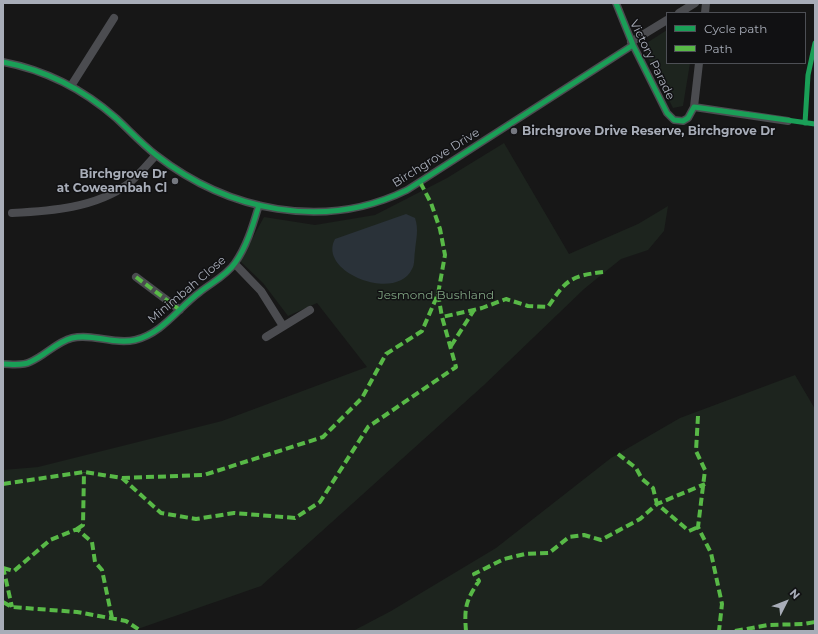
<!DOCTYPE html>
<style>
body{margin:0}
#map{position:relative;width:818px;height:634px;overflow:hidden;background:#171717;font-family:Montserrat,sans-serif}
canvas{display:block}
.frame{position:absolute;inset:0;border:4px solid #a8adb8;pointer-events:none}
.legend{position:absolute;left:666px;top:12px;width:140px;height:52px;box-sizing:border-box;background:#111113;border:1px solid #4d4f55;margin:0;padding:5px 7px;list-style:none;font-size:12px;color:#a8adb8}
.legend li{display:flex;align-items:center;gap:8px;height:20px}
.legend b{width:20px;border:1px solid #4d4f55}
.north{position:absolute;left:766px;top:582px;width:40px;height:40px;-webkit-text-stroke:3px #111113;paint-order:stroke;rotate:48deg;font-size:11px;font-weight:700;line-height:16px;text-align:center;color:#a8adb8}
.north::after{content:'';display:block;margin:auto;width:14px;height:18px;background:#a8adb8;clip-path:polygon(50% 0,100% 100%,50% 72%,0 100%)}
</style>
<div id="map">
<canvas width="818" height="634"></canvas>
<div class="frame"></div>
<ul class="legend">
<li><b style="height:5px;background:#1a9f57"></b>Cycle path</li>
<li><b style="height:5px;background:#58b947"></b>Path</li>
</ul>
<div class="north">N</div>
</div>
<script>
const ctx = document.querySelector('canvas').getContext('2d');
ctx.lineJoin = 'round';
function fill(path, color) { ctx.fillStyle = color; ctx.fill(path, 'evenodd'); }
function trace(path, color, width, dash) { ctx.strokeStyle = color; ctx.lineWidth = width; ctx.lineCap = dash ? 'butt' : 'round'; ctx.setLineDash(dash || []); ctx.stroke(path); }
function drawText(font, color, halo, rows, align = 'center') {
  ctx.font = font + ' Montserrat,sans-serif'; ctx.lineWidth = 3; ctx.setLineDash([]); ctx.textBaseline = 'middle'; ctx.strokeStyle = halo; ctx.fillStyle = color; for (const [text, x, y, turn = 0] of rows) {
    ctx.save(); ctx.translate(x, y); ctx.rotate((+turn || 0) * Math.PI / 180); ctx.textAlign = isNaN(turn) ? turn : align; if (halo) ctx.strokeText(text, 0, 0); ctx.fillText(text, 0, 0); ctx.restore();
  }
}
fill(new Path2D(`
 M667 30V63H690L683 106 673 108 642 46Z
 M504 143 569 254 638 224 668 206 664 231 648 250 621 259 584 289 484 385 261 586 132 631H3V470L38 467 222 421 367 367 317 303 288 316 263 283 240 261 264 217 315 225 375 215 447 178Z
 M795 375 815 409V631H353L391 611 496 548 611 458 680 418Z`), '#1d241e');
fill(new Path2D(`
 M406 214 415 218C419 230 416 239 415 251 414 256 415 265 412 269 396 303 317 272 335 239Z`), '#2a3239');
trace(new Path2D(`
 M616 3 633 45 667 113 674 120 683 121 688 118 694 107 788 121
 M679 13 695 3
 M705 13 706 3
 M631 42 667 20
 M3 62C45 70 84 90 116 118 129 130 142 144 156 155 228 211 324 231 407 190L633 45
 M71 86 114 18
 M694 107 699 63
 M12 213C51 211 95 208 128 184 138 176 147 165 156 155
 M235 264 261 291 283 326
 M136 277 180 310
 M266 337 310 310
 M3 364C11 364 23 366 30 362 45 356 56 342 72 338 93 333 114 345 135 340 163 333 178 308 200 292 211 283 226 276 235 263 247 246 253 225 259 205`), '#4b4c50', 8);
trace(new Path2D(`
 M136 277 180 310
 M438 294 442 317
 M451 346 474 310
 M698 416 696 451 705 470 698 527 711 553 722 604 719 631
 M618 454 636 468 642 479 653 488 657 504 689 531 698 527
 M122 478 204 475 323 437 362 398 386 354 422 331 438 294 445 255 440 229 431 203 420 182
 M3 484 84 472 122 478 161 513 196 519 234 513 295 518 320 502 368 427 456 367 442 317 482 308 506 299 528 306 548 307C566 280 570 276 603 272
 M77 529 83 525 84 472
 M3 567 12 607
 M3 568 14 571 50 540 77 529 92 542 95 562 102 570 112 618
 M3 602 12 607 77 612 126 621 141 631
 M466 631C464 608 466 600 479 581L474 574 504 559 525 554 549 553 569 537 584 535 601 540 640 519 657 504 705 484
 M735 631 768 625 804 624 815 622`), '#58b947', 4, [8, 4]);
trace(new Path2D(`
 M616 3 633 45 667 113 674 120 683 121 688 118 694 107 815 124
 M3 62C45 70 84 90 116 118 129 130 142 144 156 155 228 211 324 231 407 190L633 45
 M805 123 808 75 815 43
 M3 364C11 364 23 366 30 362 45 356 56 342 72 338 93 333 114 345 135 340 163 333 178 308 200 292 211 283 226 276 235 263 247 246 253 225 259 205`), '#1a9f57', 5);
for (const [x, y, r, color] of [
 [514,131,4,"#757880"],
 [175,181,4,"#757880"]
]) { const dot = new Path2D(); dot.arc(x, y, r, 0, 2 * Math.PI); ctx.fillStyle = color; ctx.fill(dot); trace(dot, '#111113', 1.5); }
drawText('12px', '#a8adb8', '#111113', [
 ["Victory Parade",652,60,64],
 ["Birchgrove Drive",436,158,-32],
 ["Minimbah Close",187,290,-40]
]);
drawText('bold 12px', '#a8adb8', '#111113', [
 ["Birchgrove Drive Reserve, Birchgrove Dr",522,131],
 ["Birchgrove Dr",167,174,"right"],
 ["at Coweambah Cl",167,188,"right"]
], 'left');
drawText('12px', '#7fa381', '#111113', [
 ["Jesmond Bushland",436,295]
]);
</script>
